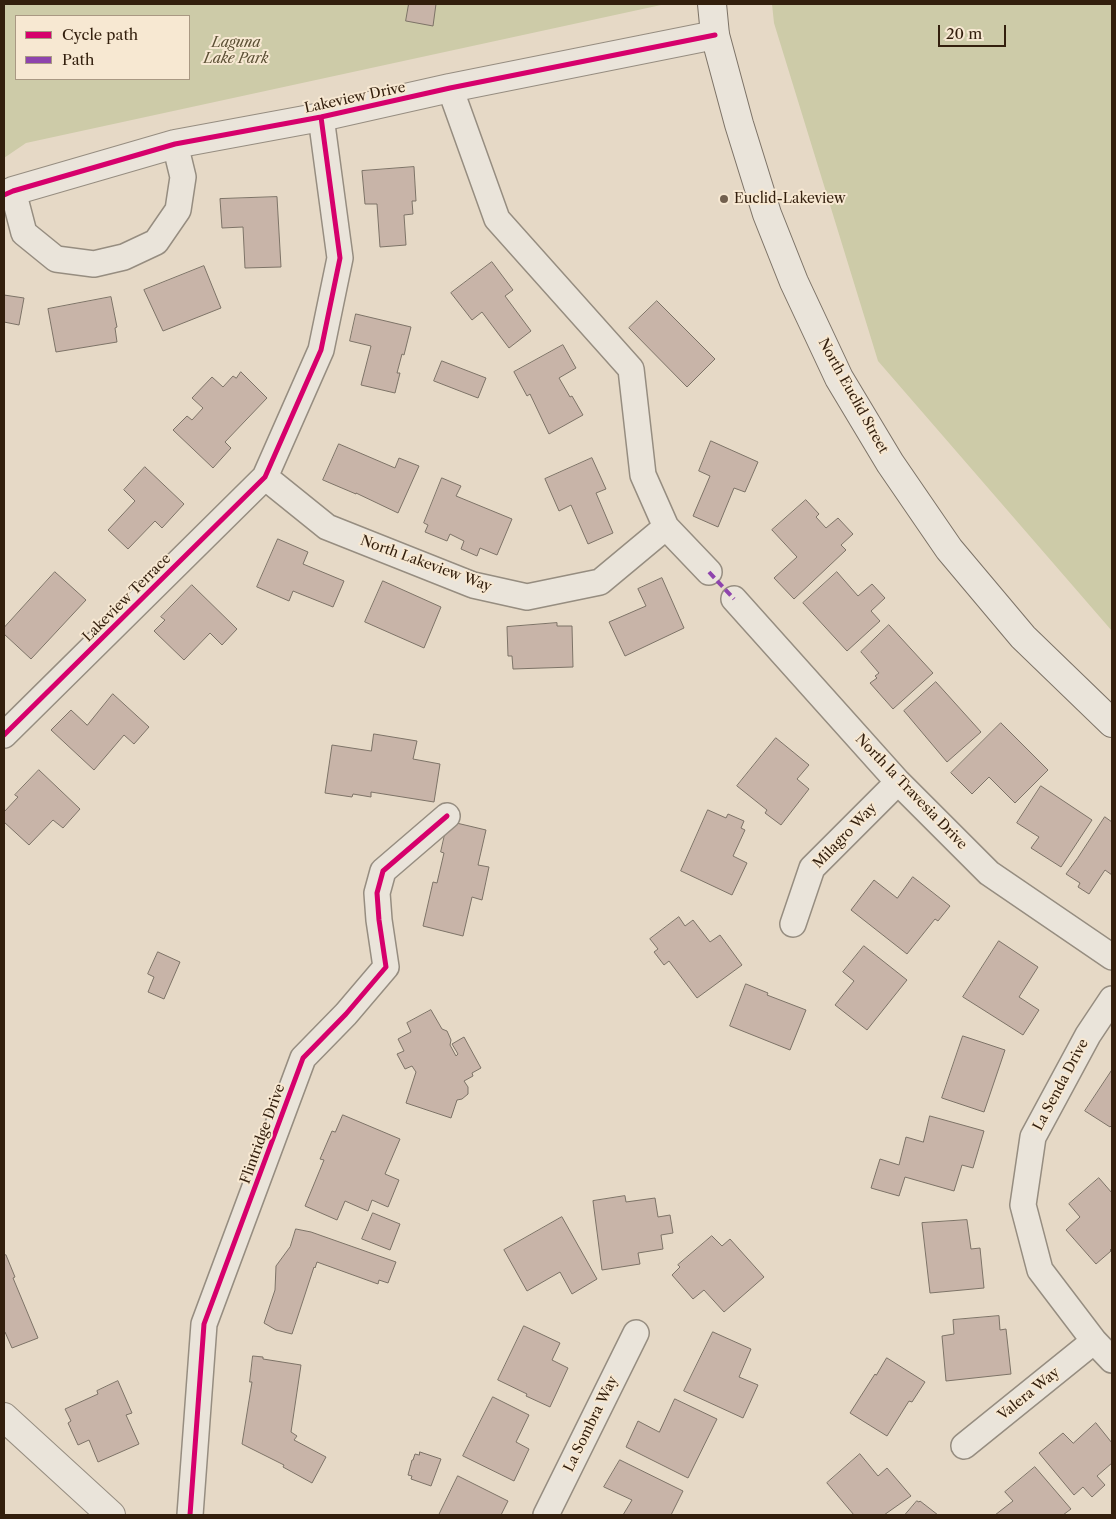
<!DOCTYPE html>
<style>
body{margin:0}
#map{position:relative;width:1116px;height:1519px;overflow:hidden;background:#e6d9c6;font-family:"Libre Caslon Text",serif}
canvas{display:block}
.frame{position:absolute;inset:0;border:5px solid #331f0d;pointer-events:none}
.legend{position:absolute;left:15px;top:15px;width:175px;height:65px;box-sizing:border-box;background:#f7e8d2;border:1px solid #a99883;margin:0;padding:6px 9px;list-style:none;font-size:15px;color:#331f0d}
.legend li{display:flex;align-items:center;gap:10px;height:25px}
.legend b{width:25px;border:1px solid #a99883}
.scale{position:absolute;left:938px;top:25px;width:68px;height:22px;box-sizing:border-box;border:2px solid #331f0d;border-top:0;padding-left:6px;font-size:15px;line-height:18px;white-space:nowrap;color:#331f0d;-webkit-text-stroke:4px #f7e8d2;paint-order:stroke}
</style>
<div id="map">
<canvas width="1116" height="1519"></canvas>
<div class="frame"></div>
<ul class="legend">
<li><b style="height:6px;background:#d6006c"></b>Cycle path</li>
<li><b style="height:6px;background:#8e44ad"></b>Path</li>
</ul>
<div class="scale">20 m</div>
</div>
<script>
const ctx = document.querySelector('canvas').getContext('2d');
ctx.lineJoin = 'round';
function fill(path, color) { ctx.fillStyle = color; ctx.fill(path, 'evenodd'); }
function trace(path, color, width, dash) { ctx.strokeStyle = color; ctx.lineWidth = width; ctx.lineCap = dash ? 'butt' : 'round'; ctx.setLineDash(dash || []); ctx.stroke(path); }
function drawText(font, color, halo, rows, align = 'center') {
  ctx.font = font + ' "Libre Caslon Text",serif'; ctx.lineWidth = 4; ctx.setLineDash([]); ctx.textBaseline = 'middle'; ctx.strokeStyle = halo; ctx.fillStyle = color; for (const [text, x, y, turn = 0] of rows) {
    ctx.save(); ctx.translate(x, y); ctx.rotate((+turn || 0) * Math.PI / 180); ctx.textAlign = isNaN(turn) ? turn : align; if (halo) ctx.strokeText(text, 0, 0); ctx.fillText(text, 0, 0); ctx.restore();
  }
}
fill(new Path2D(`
 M4 4H661V5L26 143 4 158ZM16 16H189V79H16Z
 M772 4H1112V631L878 361 774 23Z`), '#cdcba8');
const building = new Path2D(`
 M409 4H436L433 26 406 21Z
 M414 167 416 201H412L413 214 404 215 406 245 380 247 377 204H365L362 171Z
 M277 197 281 267 245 268 243 227 222 228 220 199Z
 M492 262 513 290 505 296 531 331 509 348 482 312 472 320 451 293Z
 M204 266 221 308 163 331 144 290Z
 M4 295 24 298 19 325 4 322Z
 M111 297 117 327 115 328 117 342 56 352 48 309Z
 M657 301 715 359 687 387 629 328Z
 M356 314 411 327 404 355 402 354 397 373H400L395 393 361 385 371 346 350 341Z
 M563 345 576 368 559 378 570 397 572 396 583 415 549 434 530 394 527 396 514 372Z
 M442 361 486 378 478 398 434 381Z
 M241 372 267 398 225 442 231 448 213 468 173 430 187 416 192 420 203 408 192 398 212 377 223 387 233 376 236 378Z
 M711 441 758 462 745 492 734 488 718 527 693 516 710 476 699 471Z
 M339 444 395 468 399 458 419 466 398 513 356 493V494L323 480Z
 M592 458 606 489 596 493 613 533 588 544 571 505 559 511 545 479Z
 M145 467 184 504 162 528 155 521 128 549 108 530 135 501 124 490Z
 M442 478 461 486 456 496 512 519 497 555 480 548 477 556 461 549 464 541 450 534 447 541 425 532 428 525 424 523Z
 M806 500 819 514 816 517 826 528 838 518 853 534 841 545 846 550 794 599 774 578 797 557 772 530Z
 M278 539 308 552 303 564 344 581 333 607 293 591 289 601 257 587Z
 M55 572 86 600 31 659 4 634V628Z
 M837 572 858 596 872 584 885 598 871 611 880 621 847 651 803 603Z
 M662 578 684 628 625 656 609 622 646 606 638 589Z
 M383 581 441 607 424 648 365 622Z
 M192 585 237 629 222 645 210 633 184 660 154 631 165 620 161 617Z
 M557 623V626H572L573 667 513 669 512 656H508L507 627Z
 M889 625 933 673 893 709 870 683 877 678 875 676 879 673 861 652Z
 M936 682 981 732 947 762 904 711Z
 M113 694 149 727 134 744 124 735 94 770 51 730 71 710 87 725Z
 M1001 723 1048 770 1015 803 989 777 972 794 951 773Z
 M374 734 417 741 413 759 440 764 434 802 371 792V797L353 794 352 797 325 793 332 745 371 751Z
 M776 738 809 765 797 779 809 789 781 825 765 813 767 810 737 786Z
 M39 770 80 809 63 828 53 820 29 845 4 822V812L18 797 15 795Z
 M1041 786 1092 820 1061 867 1031 848 1039 837 1017 823Z
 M708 810 726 818 728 814 744 821 741 828 745 830 733 856 747 863 732 895 681 871Z
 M1105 817 1112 822V875L1105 870 1089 894 1078 887 1080 883 1066 874 1077 859Z
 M448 821 486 830 478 865 489 867 482 900 472 897 463 936 423 926 433 882 437 883 444 853 441 852Z
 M913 877 950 906 938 921 935 919 907 954 851 910 874 880 897 898Z
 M679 917 685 926 693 920 710 942 720 935 742 965 697 998 669 961 664 965 654 952 658 949 650 939Z
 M999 941 1038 967 1019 997 1039 1010 1023 1035 963 997Z
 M864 946 907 980 867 1030 835 1005 854 981 843 972Z
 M158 952 180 962 164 999 148 992 154 977 148 974Z
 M746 984 768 993 767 995 806 1010 790 1050 730 1026Z
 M431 1010 442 1029 447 1031 451 1040 450 1045 456 1056 458 1054 452 1044 464 1037 481 1068 472 1073 473 1076 464 1081 468 1087V1094L462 1099 457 1100 451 1118 406 1103 416 1072 412 1066 405 1069 397 1054 404 1051 398 1039 411 1032 407 1023Z
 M963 1036 1005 1050 984 1112 942 1098Z
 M1112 1070V1125L1110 1127 1085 1111Z
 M343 1115 400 1139 385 1174 399 1180 388 1207 372 1200 368 1211 345 1201 337 1220 305 1206 324 1160 320 1159 332 1131 335 1132Z
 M930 1116 984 1131 973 1168 962 1165 954 1191 905 1177 899 1196 871 1188 880 1159 899 1165 906 1137 923 1142Z
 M1099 1178 1112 1193V1248L1110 1250 1111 1251 1096 1264 1066 1230 1080 1217 1069 1204Z
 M625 1196 626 1202 655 1198 658 1217 670 1215 673 1233 661 1235 663 1249 638 1253 640 1264 602 1270 593 1201Z
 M373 1213 400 1224 390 1250 362 1239Z
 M562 1217 597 1279 572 1294 560 1272 527 1291 504 1250Z
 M967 1220 971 1249 980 1248 984 1288 930 1293 922 1223Z
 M296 1229 311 1232 396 1262 388 1283 379 1280 378 1284 317 1262 315 1268 314 1267 292 1334 276 1330 264 1323 275 1290 276 1266 290 1247Z
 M712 1236 722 1246 730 1239 764 1277 724 1312 704 1290 693 1299 672 1275 680 1267 678 1265Z
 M6 1255 15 1277 13 1278 38 1338 12 1348 5 1332H4V1256Z
 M999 1316 1000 1330 1006 1329 1011 1374 946 1381 942 1336 954 1334 953 1320Z
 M524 1326 560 1343 552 1360 568 1368 550 1407 526 1396 527 1394 498 1380Z
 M713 1332 751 1349 739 1377 758 1385 743 1418 684 1391Z
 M253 1356 263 1357V1359L301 1365 291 1432 297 1436 294 1440 326 1457 312 1483 283 1467 284 1465 242 1444 252 1382H250Z
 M887 1358 925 1382 912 1402 909 1401 887 1436 850 1413 875 1374 876 1375Z
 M118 1381 132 1413 126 1415 139 1444 98 1462 89 1440 78 1445 68 1423 71 1421 65 1409 98 1394 97 1391Z
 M493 1397 529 1415 516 1442 529 1449 514 1481 463 1456Z
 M675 1399 717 1419 688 1478 626 1447 638 1421 659 1432Z
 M1096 1423 1112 1443V1463L1097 1476 1105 1485 1092 1497 1083 1487 1074 1495 1039 1453 1063 1433 1073 1443Z
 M420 1452 441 1459 431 1486 411 1479 412 1476 408 1475 412 1460H413L415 1454 419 1455Z
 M860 1454 878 1476 887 1468 911 1496 884 1515H854L827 1483Z
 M620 1460 683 1491 671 1515H623L632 1500 604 1487Z
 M1035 1467 1071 1509 1063 1515H995L1013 1501 1005 1492Z
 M458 1476 508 1501 501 1515H439Z
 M917 1501 919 1502 920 1501 938 1515H905Z`);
fill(building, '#c8b4a8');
trace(building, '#7d7367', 1);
const minor = new Path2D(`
 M450 88 497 219 631 369 643 475 666 527 709 572
 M13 191 24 233 56 259 94 264 124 257 156 242 178 210 183 177 175 144
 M265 477 327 527 473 585 527 597 600 582 666 527
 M734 599 898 782 989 873 1112 957
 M4 735 265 477 321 350 340 258 321 117
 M793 924 812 868 898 782
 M1112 999 1088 1035 1033 1137 1023 1205 1040 1270 1094 1341 1112 1360
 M964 1446 1094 1341
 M190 1515 204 1324 303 1058 346 1014 386 967 379 920 377 893 383 871 447 816
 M546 1515 636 1333`);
const tertiary = new Path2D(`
 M4 195 13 191 175 144 321 117 450 88 715 35
 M4 1417 111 1515`);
const secondary = new Path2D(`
 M712 4 715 35 739 124 767 214 794 282 839 378 890 463 949 549 1023 637 1112 723`);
trace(minor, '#968d80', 28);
trace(tertiary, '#968d80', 30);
trace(secondary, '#7d7367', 30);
trace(minor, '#eae4da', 25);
trace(tertiary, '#eae4da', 28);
trace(secondary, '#eae4da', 28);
trace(new Path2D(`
 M709 572 734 599`), '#8e44ad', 4, [8, 4]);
trace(new Path2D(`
 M4 195 13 191 175 144 321 117 450 88 715 35
 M4 735 265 477 321 350 340 258 321 117
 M190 1515 204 1324 303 1058 346 1014 386 967 379 920 377 893 383 871 447 816`), '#d6006c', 5);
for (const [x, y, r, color] of [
 [724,199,5,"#72604e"]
]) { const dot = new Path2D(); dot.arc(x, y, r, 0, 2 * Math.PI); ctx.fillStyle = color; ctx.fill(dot); trace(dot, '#f7e8d2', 2); }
drawText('italic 14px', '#5b4f34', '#f7e8d2', [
 ["Laguna",236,43],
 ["Lake Park",236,59]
]);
drawText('14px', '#331f0d', '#f7e8d2', [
 ["Lakeview Drive",355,98,-12],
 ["North Euclid Street",853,396,61],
 ["North Lakeview Way",426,564,20],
 ["Lakeview Terrace",127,598,-45],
 ["North la Travesia Drive",911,792,46],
 ["Milagro Way",845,836,-46],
 ["La Senda Drive",1061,1085,-62],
 ["Flintridge Drive",263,1134,-70],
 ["Valera Way",1029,1394,-39],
 ["La Sombra Way",591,1424,-64]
]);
drawText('14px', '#331f0d', '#f7e8d2', [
 ["Euclid-Lakeview",734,199]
], 'left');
</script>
